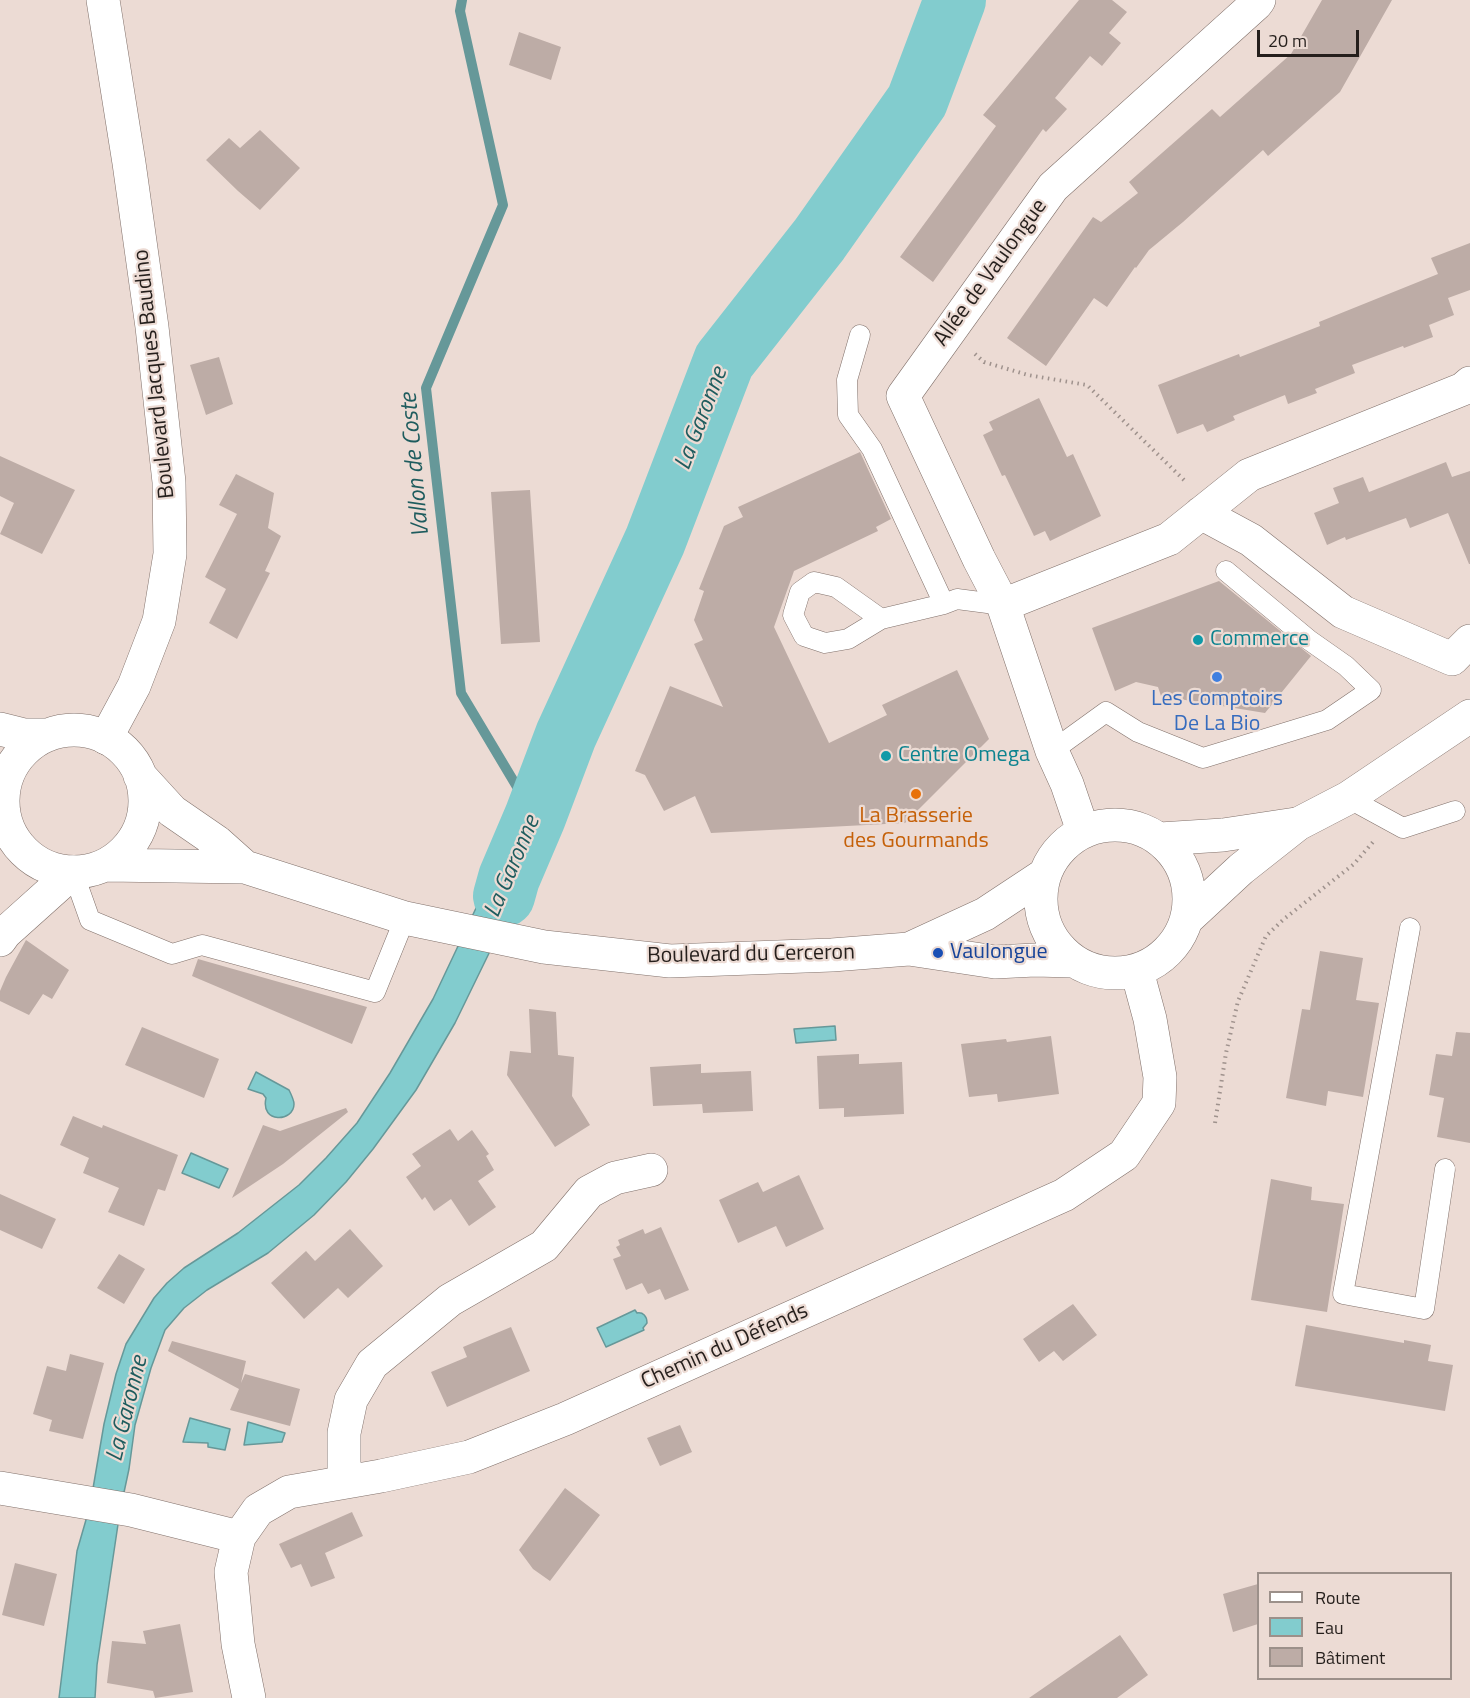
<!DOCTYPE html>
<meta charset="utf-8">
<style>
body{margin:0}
#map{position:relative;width:1470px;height:1698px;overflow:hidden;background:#ecdbd4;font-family:"Titillium Web",sans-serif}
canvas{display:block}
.legend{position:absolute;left:1257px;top:1572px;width:195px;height:108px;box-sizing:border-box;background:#ecdbd4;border:2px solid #9c908a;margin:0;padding:8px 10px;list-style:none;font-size:18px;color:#251f1c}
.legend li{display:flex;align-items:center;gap:12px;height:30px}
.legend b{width:30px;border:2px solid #9c908a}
.scale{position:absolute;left:1257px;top:30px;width:102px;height:27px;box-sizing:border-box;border:3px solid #251f1c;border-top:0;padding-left:8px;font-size:18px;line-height:21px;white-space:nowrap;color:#251f1c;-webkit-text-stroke:4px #ecdbd4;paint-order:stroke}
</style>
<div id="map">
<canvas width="1470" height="1698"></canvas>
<ul class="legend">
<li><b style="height:8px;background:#fff"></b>Route</li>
<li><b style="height:16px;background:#82ccce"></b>Eau</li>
<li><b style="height:16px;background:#bdaca6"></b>Bâtiment</li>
</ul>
<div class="scale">20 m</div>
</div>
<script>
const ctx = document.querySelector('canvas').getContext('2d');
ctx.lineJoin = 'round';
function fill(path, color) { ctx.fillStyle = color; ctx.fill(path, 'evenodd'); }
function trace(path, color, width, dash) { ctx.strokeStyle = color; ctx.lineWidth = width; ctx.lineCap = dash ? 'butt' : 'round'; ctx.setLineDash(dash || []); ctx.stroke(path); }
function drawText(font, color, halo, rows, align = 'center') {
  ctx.font = font + ' "Titillium Web",sans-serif'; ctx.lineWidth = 4.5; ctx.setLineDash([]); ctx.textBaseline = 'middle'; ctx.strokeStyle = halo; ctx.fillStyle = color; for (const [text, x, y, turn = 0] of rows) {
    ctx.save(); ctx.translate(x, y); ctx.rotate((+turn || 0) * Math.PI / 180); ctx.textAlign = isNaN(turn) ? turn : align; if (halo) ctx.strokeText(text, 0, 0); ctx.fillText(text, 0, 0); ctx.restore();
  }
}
const water = new Path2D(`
 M535 817 533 850 513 904 455 1023 416 1090 373 1149 346 1182 314 1215 268 1253 207 1290 184 1308 165 1330 151 1368 135 1425 129 1469 120 1511 97 1665 95 1698H59L77 1551 90 1506 104 1424 116 1374 126 1344 154 1298 167 1283 184 1268 238 1233 299 1185 326 1158 357 1123 390 1073 433 999 477 906 502 862Z
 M835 1026 836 1040 796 1043 794 1029Z
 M256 1072 289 1090C291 1094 294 1100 294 1104 294 1122 260 1124 266 1098L263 1094 248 1089Z
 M191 1153 228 1169 219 1188 182 1173Z
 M635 1310 637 1313C643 1312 647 1316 647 1323L643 1328 644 1330 606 1347 597 1328Z
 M190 1418 230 1429 225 1450 208 1447V1443L183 1442Z
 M248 1422 285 1433 282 1442 244 1445Z`);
fill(water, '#82ccce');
trace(water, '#669899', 1.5);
trace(new Path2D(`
 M462 0 460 11 503 205 426 388 461 693 535 817`), '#669899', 10);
trace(new Path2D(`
 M504 896 509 878 535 817 566 735 655 541 724 361 819 240 917 101 955 0`), '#82ccce', 62);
fill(new Path2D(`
 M1079 0H1112L1127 12 1109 33 1121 43 1102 66 1090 56 1055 98 1067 109 1046 132 1043 129 933 282 900 257 996 126 983 115Z
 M1322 0H1392L1340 92 1268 156 1263 150 1183 222 1149 250 1136 268 1135 267 1107 307 1094 298 1046 366 1007 338 1093 217 1101 222 1138 193 1129 182 1212 109 1220 117 1291 54Z
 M519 32 561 47 551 80 509 65Z
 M260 130 300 168 260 210 238 191 206 160 229 138 240 148Z
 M1470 243V290L1448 298 1454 315 1429 325 1433 337 1404 348 1403 346 1352 365 1355 373 1315 389 1317 393 1288 404 1285 395 1233 416 1235 420 1207 432 1203 424 1177 434 1158 385 1239 354 1240 357 1320 326 1319 322 1438 274 1431 258Z
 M219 357 233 404 206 415 190 365Z
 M1039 398 1067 457 1073 454 1101 516 1050 541 1045 531 1034 536 1005 475 1002 476 983 435 993 430 989 422Z
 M860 452 891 519 876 527 878 531 794 571 774 627 829 743 887 715 882 705 957 670 989 739 905 823 711 833 695 796 664 811 645 775 635 771 670 686 723 707 694 644 703 640 694 620 704 591 699 589 724 526 743 517 738 507Z
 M0 456 75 490 42 554 0 534 14 503 0 496Z
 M1446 462 1452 477 1470 471V564H1469L1448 513 1410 528 1406 518 1346 540 1345 537 1327 545 1314 513 1339 503 1333 488 1363 477 1369 492Z
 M236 474 274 493 268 528 281 536 265 571 270 573 237 639 209 623 226 589 205 577 237 514 219 505Z
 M530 490 540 642 501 644 491 492Z
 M1219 581 1311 656 1265 713 1161 696 1158 687 1136 682 1115 691 1092 628Z
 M26 940 69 970 52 999 43 994 29 1015 0 1001V991L6 977Z
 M1320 951 1363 958 1356 1000 1379 1003 1363 1097 1328 1091 1326 1106 1286 1098 1302 1009 1310 1010Z
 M198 959 367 1007 352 1044 192 976Z
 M529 1009 556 1012 558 1055 574 1057 572 1096 590 1125 555 1147 507 1075 510 1051 531 1053Z
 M142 1027 219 1059 204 1098 125 1065Z
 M1456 1032 1470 1033V1143L1437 1137 1444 1098 1429 1095 1436 1054 1452 1056Z
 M1051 1036 1059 1094 998 1102 997 1094 969 1097 961 1044 1006 1039 1007 1042Z
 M859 1054V1064L902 1062 904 1114 844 1117V1108L819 1109 817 1056Z
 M701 1064V1073L751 1071 753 1111 703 1113 702 1104 653 1106 650 1067Z
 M346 1108 348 1112 283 1164 232 1198 263 1125 280 1131Z
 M73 1116 102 1128 103 1125 178 1155 165 1191 158 1189 144 1226 108 1212 119 1188 83 1173 89 1158 60 1145Z
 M450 1129 458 1141 472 1130 489 1154 486 1156 494 1170 478 1181 496 1207 469 1226 451 1199 434 1211 425 1197 422 1200 406 1177 421 1166 412 1154Z
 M799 1175 824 1229 786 1247 776 1226 738 1243 719 1200 758 1182 763 1192Z
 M1271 1179 1312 1187 1311 1200 1344 1204 1327 1312 1251 1300Z
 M0 1194 56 1219 42 1249 0 1230Z
 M661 1227 689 1290 665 1300 660 1289 648 1294 642 1283 626 1290 613 1259 621 1256 616 1247 620 1245 618 1240 643 1229 645 1234Z
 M350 1229 383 1266 348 1298 338 1288 304 1319 271 1283 306 1251 315 1261Z
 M119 1254 145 1269 124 1304 97 1288Z
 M1073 1304 1097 1335 1063 1361 1054 1351 1039 1362 1023 1339Z
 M1306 1325 1404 1343V1340L1431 1345 1428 1361 1453 1365 1445 1411 1295 1386Z
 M511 1327 530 1371 447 1407 431 1372 467 1357 463 1347Z
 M172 1341 246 1361 241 1383 245 1374 300 1389 290 1426 230 1410 239 1389 168 1351Z
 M70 1354 104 1363 83 1439 49 1431 52 1420 33 1414 47 1366 66 1371Z
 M680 1425 692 1452 660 1466 647 1438Z
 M565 1488 600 1515 550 1581 533 1569 519 1550Z
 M352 1512 363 1536 325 1553 335 1578 311 1587 301 1564 291 1568 279 1544Z
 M15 1563 57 1574 44 1626 2 1615Z
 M1258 1584V1624L1233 1632 1223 1594Z
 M180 1624 193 1692 155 1698 153 1691 107 1683 112 1641 146 1644 143 1631Z
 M1120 1635 1148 1675 1117 1698H1029Z`), '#bdaca6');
const lane = new Path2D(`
 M860 335 847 380 848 415 872 449 944 604
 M881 619 848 639 825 643 804 636 793 615 800 592 814 582 836 587 881 619 944 604 957 599 1003 605
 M1052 751 1106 712 1138 732 1203 758 1327 720 1371 690 1346 666 1309 640 1226 571
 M1348 798 1403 828 1455 811
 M73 872 90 920 172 954 202 945 375 992 405 918
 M1410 928 1343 1294 1424 1309 1445 1169`);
const street = new Path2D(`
 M103 0 129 163 152 327 169 482 170 554 159 621 134 686 106 738
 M1201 513 1251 540 1343 612 1452 659 1470 641
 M1003 605 1169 539 1249 475 1463 389 1470 383
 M1083 831 1067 784 1052 751 1003 605 979 559 903 396 1053 187 1256 4 1259 0
 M0 940 5 933 73 872
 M344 1482V1433L351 1400 372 1364 450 1300 544 1246 589 1192 615 1178 651 1170
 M0 1488 131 1510 239 1537 258 1510 289 1492 381 1476 469 1457 565 1419 1064 1195 1124 1155 1159 1103 1160 1077 1150 1019 1137 971
 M239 1537 231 1572 238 1644 249 1698`);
const secondary = new Path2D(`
 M0 729 24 735H48
 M3 801a71 71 0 1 1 142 0a71 71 0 1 1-142 0Z
 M140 776 172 811 217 842 245 867
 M1041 899a74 74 0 1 1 148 0a74 74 0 1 1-148 0Z
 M1160 839 1223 835 1296 824
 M106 865 245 867 405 918 544 947 670 961 832 955 909 949 995 962 1035 960 1072 961
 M1187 919 1241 869 1298 824 1348 798 1470 716
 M909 949 985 914 1044 875`);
trace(lane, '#81716b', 21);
trace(street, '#81716b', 34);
trace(secondary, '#81716b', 34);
trace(new Path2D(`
 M975 354 984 362 1028 375 1087 385 1186 482
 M1215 1123 1226 1053 1238 1001 1266 936 1284 919 1354 864 1373 842`), '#9f928d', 4, [1.5, 4.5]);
trace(lane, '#fff', 20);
trace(street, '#fff', 33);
trace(secondary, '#fff', 33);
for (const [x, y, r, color] of [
 [1198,640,6,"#0f9aa8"],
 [1217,677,6,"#3f7fe0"],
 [886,756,6,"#0f9aa8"],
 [916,794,6,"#e8710a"],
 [938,953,6,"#1a4fb4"]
]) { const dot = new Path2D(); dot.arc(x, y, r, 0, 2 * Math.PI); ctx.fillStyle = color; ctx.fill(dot); trace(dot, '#ecdbd4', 2); }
drawText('22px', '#251f1c', '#ecdbd4', [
 ["Allée de Vaulongue",991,273,-54],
 ["Boulevard Jacques Baudino",155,374,-96],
 ["Boulevard du Cerceron",751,955,-1],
 ["Chemin du Défends",725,1347,-24]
]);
drawText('22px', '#0d838f', '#ecdbd4', [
 ["Commerce",1210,640],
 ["Centre Omega",898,756]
], 'left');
drawText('22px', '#366cbe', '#ecdbd4', [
 ["Les Comptoirs",1217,700],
 ["De La Bio",1217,725]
]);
drawText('22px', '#c56008', '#ecdbd4', [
 ["La Brasserie",916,817],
 ["des Gourmands",916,842]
]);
drawText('22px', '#164399', '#ecdbd4', [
 ["Vaulongue",950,953]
], 'left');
drawText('italic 24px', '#1e5c5e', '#ecdbd4', [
 ["La Garonne",702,419,-69],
 ["Vallon de Coste",416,465,-95],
 ["La Garonne",513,867,-67],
 ["La Garonne",128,1409,-76]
]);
</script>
